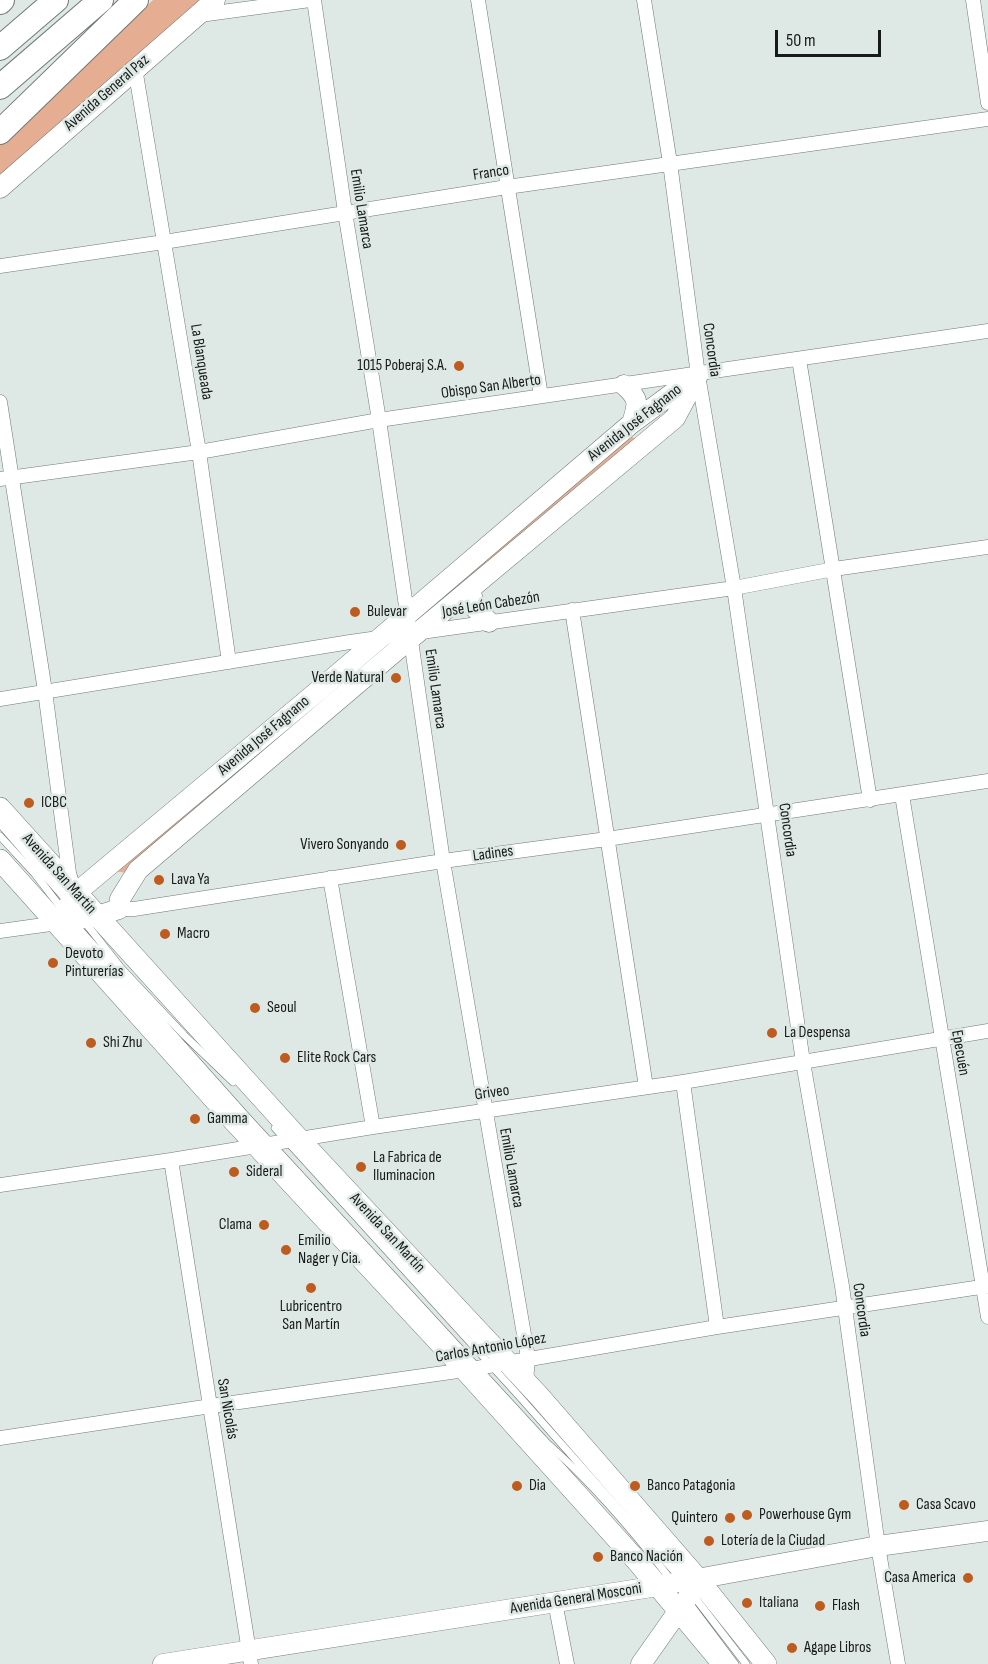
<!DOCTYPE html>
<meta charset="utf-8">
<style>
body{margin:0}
#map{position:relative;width:988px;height:1664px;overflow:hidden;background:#dee8e5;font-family:"Sofia Sans Condensed",sans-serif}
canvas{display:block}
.scale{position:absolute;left:775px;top:30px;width:106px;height:27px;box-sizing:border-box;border:3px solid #161a19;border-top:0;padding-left:8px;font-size:18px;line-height:21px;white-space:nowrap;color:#161a19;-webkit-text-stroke:4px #dee8e5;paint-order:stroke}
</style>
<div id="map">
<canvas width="988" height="1664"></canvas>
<div class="scale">50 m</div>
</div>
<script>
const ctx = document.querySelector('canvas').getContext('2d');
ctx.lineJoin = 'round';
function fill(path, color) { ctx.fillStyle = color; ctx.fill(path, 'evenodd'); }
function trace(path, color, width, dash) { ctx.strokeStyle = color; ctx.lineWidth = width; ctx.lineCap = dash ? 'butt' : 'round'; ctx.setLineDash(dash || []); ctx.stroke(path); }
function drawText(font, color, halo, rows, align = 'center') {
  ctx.font = font + ' "Sofia Sans Condensed",sans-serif'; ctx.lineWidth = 5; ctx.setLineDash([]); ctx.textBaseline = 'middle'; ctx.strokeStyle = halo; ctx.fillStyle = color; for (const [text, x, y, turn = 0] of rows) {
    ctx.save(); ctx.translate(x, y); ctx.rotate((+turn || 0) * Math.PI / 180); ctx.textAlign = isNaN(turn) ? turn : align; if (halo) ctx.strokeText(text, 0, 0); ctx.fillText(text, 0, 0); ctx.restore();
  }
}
fill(new Path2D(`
 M153 0H204L0 176V144L75 72 78 73Z
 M631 436 636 440 441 605 438 599Z
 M323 694 326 700 127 873 114 871Z`), '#e5ae92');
const lane = new Path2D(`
 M0 824 67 901
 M0 836 35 874 62 909
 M84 921 121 968 184 1035 233 1082
 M73 922 246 1116 547 1443C591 1482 635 1533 671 1580
 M275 1128 519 1396 681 1579
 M693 1595 746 1664
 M687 1600 735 1664`);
const street = new Path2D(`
 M314 0 345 212 379 420 443 861 528 1358 526 1382
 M478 0 541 396
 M644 0 670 163 698 375 734 588 803 1062 842 1286 878 1546 898 1664
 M973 0 988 103
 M200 15 310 0
 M135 68 199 452 229 662
 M0 266 164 242 507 187 988 119
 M799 359 870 800
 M0 402 45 691 69 873 72 883
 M0 479 199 452 379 420 988 331
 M572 610 646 1087
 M0 699 350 642 734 588 834 569 988 547
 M902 795 988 1317
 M330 878 373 1127
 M119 909H134L443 861 607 839 988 781
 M0 931 58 923
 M683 1082 717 1327
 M171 1160 251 1664
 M0 1185 171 1160 373 1127 683 1082 988 1031
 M0 1438 211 1406 465 1370 717 1327 988 1286
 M555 1602 567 1664`);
const secondary = new Path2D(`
 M0 188 215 0
 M624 385C640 399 638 404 632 423
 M470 589 475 608 489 622
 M58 923 97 916 119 909 120 899 138 870 397 650 675 418 698 375
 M58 923 76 893 319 690 632 423 696 376
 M163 1664 658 1586 878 1546 988 1531
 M641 1664 691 1593 698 1579`);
const primary = new Path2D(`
 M0 808 299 1139 539 1396 698 1579 766 1664
 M0 860 231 1118 465 1370 637 1561 723 1664`);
const highway = new Path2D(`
 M0 2 2 0
 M0 48 56 0
 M0 87 101 0
 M0 132 136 0`);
trace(lane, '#707976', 8);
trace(street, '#707976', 15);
trace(secondary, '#707976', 21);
trace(primary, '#707976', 22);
trace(highway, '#707976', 26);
trace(lane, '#fff', 7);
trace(street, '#fff', 14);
trace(secondary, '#fff', 20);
trace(primary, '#fff', 21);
trace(highway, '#fff', 24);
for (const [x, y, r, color] of [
 [459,366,6,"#be5c20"],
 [355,612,6,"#be5c20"],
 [396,678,6,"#be5c20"],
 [29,803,6,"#be5c20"],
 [401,845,6,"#be5c20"],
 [159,880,6,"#be5c20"],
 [165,934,6,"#be5c20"],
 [53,963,6,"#be5c20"],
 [255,1008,6,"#be5c20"],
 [772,1033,6,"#be5c20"],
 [91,1043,6,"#be5c20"],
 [285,1058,6,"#be5c20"],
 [195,1119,6,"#be5c20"],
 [361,1167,6,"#be5c20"],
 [234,1172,6,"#be5c20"],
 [264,1225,6,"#be5c20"],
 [286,1250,6,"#be5c20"],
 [311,1288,6,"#be5c20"],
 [517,1486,6,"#be5c20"],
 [635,1486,6,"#be5c20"],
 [904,1505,6,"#be5c20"],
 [747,1515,6,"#be5c20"],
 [730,1518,6,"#be5c20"],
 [709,1541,6,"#be5c20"],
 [598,1557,6,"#be5c20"],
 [968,1578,6,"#be5c20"],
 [747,1603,6,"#be5c20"],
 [820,1606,6,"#be5c20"],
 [792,1648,6,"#be5c20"]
]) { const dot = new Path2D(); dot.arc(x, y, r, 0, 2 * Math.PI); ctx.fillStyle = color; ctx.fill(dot); trace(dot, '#dee8e5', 2); }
drawText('16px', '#161a19', '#dee8e5', [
 ["Avenida General Paz",107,93,-41],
 ["Franco",491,173,-9],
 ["Emilio Lamarca",361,209,81],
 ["Concordia",711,350,82],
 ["La Blanqueada",201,362,81],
 ["Obispo San Alberto",491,387,-8],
 ["Avenida José Fagnano",635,423,-38],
 ["José León Cabezón",491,605,-9],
 ["Emilio Lamarca",435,689,82],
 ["Avenida José Fagnano",264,736,-40],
 ["Concordia",787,830,82],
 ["Ladines",493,854,-8],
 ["Avenida San Martín",59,874,48],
 ["Epecuén",960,1053,80],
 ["Griveo",492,1093,-8],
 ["Emilio Lamarca",511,1168,80],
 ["Avenida San Martín",387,1233,47],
 ["Concordia",861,1310,82],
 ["Carlos Antonio López",491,1348,-10],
 ["San Nicolás",227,1409,80],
 ["Avenida General Mosconi",576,1599,-9]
]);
drawText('16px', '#161a19', '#dee8e5', [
 ["1015 Poberaj S.A.",447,366,"right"],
 ["Bulevar",367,612],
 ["Verde Natural",384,678,"right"],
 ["ICBC",41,803],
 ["Vivero Sonyando",389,845,"right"],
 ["Lava Ya",171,880],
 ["Macro",177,934],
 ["Devoto",65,954],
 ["Pinturerías",65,972],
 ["Seoul",267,1008],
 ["La Despensa",784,1033],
 ["Shi Zhu",103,1043],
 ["Elite Rock Cars",297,1058],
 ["Gamma",207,1119],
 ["La Fabrica de",373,1158],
 ["Iluminacion",373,1176],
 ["Sideral",246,1172],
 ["Clama",252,1225,"right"],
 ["Emilio",298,1241],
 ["Nager y Cia.",298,1259],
 ["Lubricentro",311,1307,"center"],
 ["San Martín",311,1325,"center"],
 ["Dia",529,1486],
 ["Banco Patagonia",647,1486],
 ["Casa Scavo",916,1505],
 ["Powerhouse Gym",759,1515],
 ["Quintero",718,1518,"right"],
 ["Lotería de la Ciudad",721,1541],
 ["Banco Nación",610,1557],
 ["Casa America",956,1578,"right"],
 ["Italiana",759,1603],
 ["Flash",832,1606],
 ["Agape Libros",804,1648]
], 'left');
</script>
